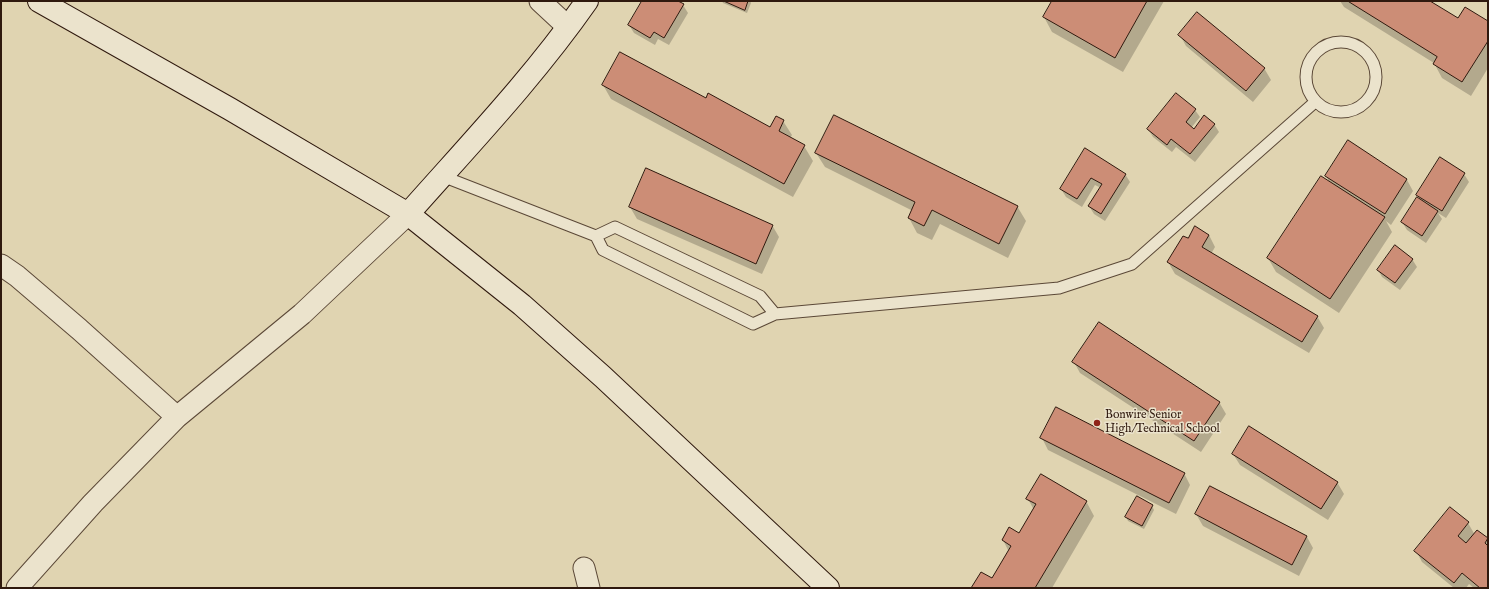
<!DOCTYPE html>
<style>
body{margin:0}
#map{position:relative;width:1489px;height:589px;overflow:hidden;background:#e0d4b1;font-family:"IM FELL English",serif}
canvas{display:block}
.frame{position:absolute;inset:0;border:2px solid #2f190e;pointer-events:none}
</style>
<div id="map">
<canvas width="1489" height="589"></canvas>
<div class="frame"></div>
</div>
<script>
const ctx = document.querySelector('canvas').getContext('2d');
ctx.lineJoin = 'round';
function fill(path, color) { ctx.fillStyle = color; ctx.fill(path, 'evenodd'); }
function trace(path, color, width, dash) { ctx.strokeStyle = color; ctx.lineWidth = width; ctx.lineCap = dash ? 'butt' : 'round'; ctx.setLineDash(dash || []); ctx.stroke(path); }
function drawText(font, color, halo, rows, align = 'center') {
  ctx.font = font + ' "IM FELL English",serif'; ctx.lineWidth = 3; ctx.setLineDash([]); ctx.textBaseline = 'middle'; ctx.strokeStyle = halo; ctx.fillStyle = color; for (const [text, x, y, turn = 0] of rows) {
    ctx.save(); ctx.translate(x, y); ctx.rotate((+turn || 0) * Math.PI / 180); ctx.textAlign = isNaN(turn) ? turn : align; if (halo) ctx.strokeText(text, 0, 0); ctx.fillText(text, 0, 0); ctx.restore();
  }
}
fill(new Path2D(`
 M644 1H680L679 3 683 5 688 13 669 45 658 39 655 45 634 33 629 25Z
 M722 1H750L751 3 747 13 723 3Z
 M1053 1H1164L1123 72 1052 32 1044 17Z
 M1340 1H1428L1459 20 1488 22V68L1471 96 1442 78 1434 63 1344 7Z
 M1180 35 1264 68 1271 80 1253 102 1186 46Z
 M603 85 706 100 770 128 783 121 792 135 790 138 804 146 813 161 793 197 611 99Z
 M1195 110 1200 117 1191 128 1194 130 1214 124 1219 132 1195 162 1176 147 1172 152 1153 137 1148 129Z
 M1348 142 1407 180 1413 191 1391 225 1386 221 1392 232 1339 313 1276 272 1268 258 1330 183 1326 176Z
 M1085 150 1125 174 1130 182 1105 221 1094 214 1089 206 1101 188 1095 185 1082 207 1066 197 1061 189Z
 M816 153 1017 206 1026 221 1008 258 940 224 932 240 917 233 909 218 913 211 825 167Z
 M1440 159 1464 174 1469 182 1446 218 1438 213 1442 219 1426 243 1407 230 1402 222 1421 201 1418 195Z
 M646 170 772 225 779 237 762 274 637 219 630 207Z
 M1209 235 1215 247 1211 254 1317 316 1324 328 1309 353 1175 274 1168 262 1188 240Z
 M1412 259 1417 267 1400 290 1382 277 1378 270Z
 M1074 362 1219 402 1226 414 1201 452 1080 373Z
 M1042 438 1184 473 1190 485 1176 514 1048 450Z
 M1233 454 1337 482 1344 494 1328 520 1240 465Z
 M1210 487 1307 537 1313 548 1299 576 1203 526 1196 514Z
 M1028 499 1086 501 1094 516 1052 588H972L992 580 1009 552 1003 540 1019 535 1034 510Z
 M1152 506 1154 510 1144 529 1128 521 1126 517Z
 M1468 523 1475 535 1478 531 1488 540V588H1474L1469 584 1466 588H1454L1422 562 1416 551Z`), '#0003');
const building = new Path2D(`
 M642 1H678L684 4 664 38 654 32 650 38 628 25Z
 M724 1H748L745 10Z
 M1052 1H1147L1115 58 1043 17Z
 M1348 1H1430L1458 18 1465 7 1488 21V41L1462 82 1433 64 1437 57Z
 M1197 12 1265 68 1246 91 1178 35Z
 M620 52 706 98 708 93 770 127 776 116 784 120 779 131 805 145 784 184 602 85Z
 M1176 93 1196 109 1186 122 1194 129 1204 115 1215 124 1190 154 1171 139 1167 145 1147 129Z
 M834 115 1018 206 999 244 932 210 924 226 908 218 915 202 815 153Z
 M1348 140 1407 179 1385 214 1325 176Z
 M1085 148 1126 174 1101 214 1088 206 1102 184 1091 178 1077 199 1060 189Z
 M1440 157 1465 173 1442 211 1416 195Z
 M646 168 773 225 756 264 629 207Z
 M1321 176 1385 217 1330 299 1267 258Z
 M1417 197 1438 211 1422 236 1401 222Z
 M1195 226 1209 235 1202 247 1318 316 1302 342 1167 262 1183 236 1188 238Z
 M1395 245 1413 259 1395 283 1377 270Z
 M1099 322 1220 402 1194 441 1072 362Z
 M1056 407 1185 473 1169 503 1040 438Z
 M1249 426 1338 482 1321 509 1232 454Z
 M1041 474 1087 501 1035 588H971L981 572 992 578 1011 546 1002 540 1009 527 1019 533 1036 504 1026 499Z
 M1210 486 1307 536 1292 565 1195 514Z
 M1137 496 1153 505 1142 526 1125 517Z
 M1450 507 1469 522 1458 536 1466 543 1477 530 1488 538 1485 543 1488 546V588H1480L1462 573 1454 583 1414 551Z`);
fill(building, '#cc8d76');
trace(building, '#2f190e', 1);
const lane = new Path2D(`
 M1306 77a35 35 0 1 1 70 0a35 35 0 1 1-70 0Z
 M442 176 596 236 603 250 753 324 775 314 1059 288 1132 264 1315 102
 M596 236 615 227 760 296 775 314`);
const street = new Path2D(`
 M540 1 568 27
 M1 265 17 276 79 329 177 417
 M584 568 589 588
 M17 588 93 503 177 417 302 314 408 214`);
const secondary = new Path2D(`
 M39 1 230 109 408 214
 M587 1C534 77 469 145 408 214L522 305 603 377 828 588`);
trace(lane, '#5b4837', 13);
trace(street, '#5b4837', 23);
trace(secondary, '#2f190e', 24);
trace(lane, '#ebe3cc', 11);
trace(street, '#ebe3cc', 21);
trace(secondary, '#ebe3cc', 22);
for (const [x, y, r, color] of [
 [1097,423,4,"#8f2418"]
]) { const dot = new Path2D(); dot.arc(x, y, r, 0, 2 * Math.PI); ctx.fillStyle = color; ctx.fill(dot); trace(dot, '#ebe3cc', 1.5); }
drawText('12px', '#2f190e', '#ebe3cc', [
 ["Bonwire Senior",1105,416],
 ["High/Technical School",1105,430]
], 'left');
</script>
